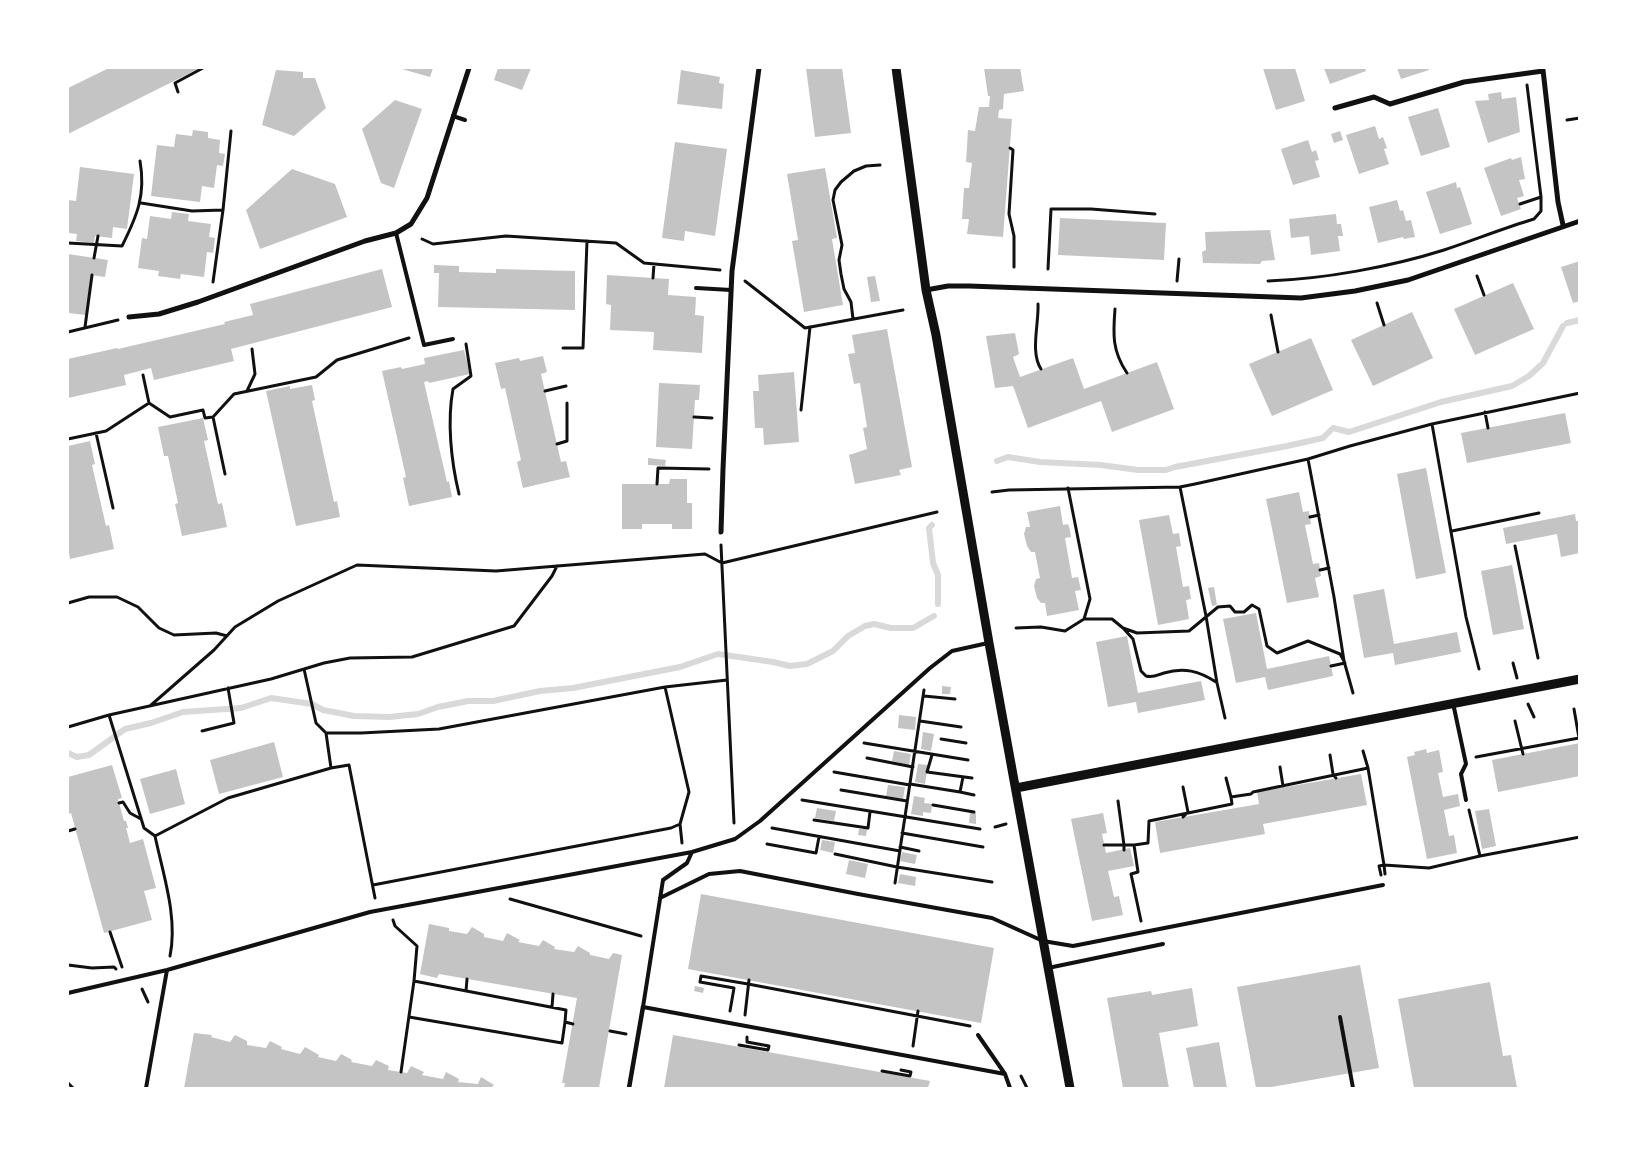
<!DOCTYPE html>
<style>
body{margin:0}
#map{position:relative;width:1647px;height:1156px;overflow:hidden;background:#fff;font-family:Merriweather,serif}
canvas{display:block}
.frame{position:absolute;inset:0;border:69px solid #fff;pointer-events:none}
</style>
<div id="map">
<canvas width="1647" height="1156"></canvas>
<div class="frame"></div>
</div>
<script>
const ctx = document.querySelector('canvas').getContext('2d');
ctx.lineJoin = 'round';
function trace(path, color, width, dash) { ctx.strokeStyle = color; ctx.lineWidth = width; ctx.lineCap = dash ? 'butt' : 'round'; ctx.setLineDash(dash || []); ctx.stroke(path); }
function fill(path, color) { ctx.fillStyle = color; ctx.fill(path, 'evenodd'); }
trace(new Path2D(`
 M1567 323 1580 320
 M997 461 1008 457 1040 462 1101 465 1138 470H1166L1175 467 1287 446 1323 438 1333 428 1349 432 1441 402 1512 386 1529 376 1543 363 1563 326
 M932 525 929 528 933 563 938 575V604
 M68 753 77 757 89 755 125 729 151 723 183 712 241 708 271 698 312 704 323 710 354 716 389 717 418 714 438 707 468 701H493L540 691 573 688 680 667 718 654 773 662 790 666 807 664 833 651 848 636 865 626 874 624 891 628H913L934 616`), '#d9d9d9', 6);
fill(new Path2D(`
 M109 68H200L68 134V88Z
 M398 68H433L430 77Z
 M498 68H531L522 90 494 80Z
 M806 68H842L851 133 815 137Z
 M984 68H1020L1024 91 1004 94 1003 109 999 110 998 118 1012 119 1003 237 967 234 969 219H962L964 188H969L972 163 966 162 968 130 975 131 979 107H989L990 96H988Z
 M1263 68H1295L1305 101 1276 110Z
 M1324 68H1365L1366 71 1330 84Z
 M1397 68H1428L1429 70 1401 79Z
 M276 70 303 72V78H315L326 108 294 136 262 125Z
 M681 70 720 77 719 83 724 84 722 109 677 104Z
 M1501 92 1502 99 1516 97 1520 132 1488 143 1475 101 1489 100 1488 94Z
 M395 100 422 109 394 188 381 183 362 129Z
 M1438 108 1450 147 1421 156 1408 117Z
 M1375 126 1379 139 1383 137 1387 148 1384 149 1389 164 1359 174 1346 135Z
 M193 130 208 132V138L220 140 219 153 225 154 223 166 217 165 214 188 202 186 200 202 151 196 157 145 174 147 176 134 192 136Z
 M1340 131 1343 140 1334 143 1331 134Z
 M1308 140 1312 152 1316 150 1319 160 1315 161 1320 177 1293 185 1281 149Z
 M675 142 727 149 715 236 685 231 684 241 662 238Z
 M1521 157 1525 179 1519 180 1524 196 1517 198 1521 209 1501 216 1484 168 1511 158 1512 160Z
 M80 167 134 174 127 229 113 227 112 238 95 236 94 243 76 241 77 234 68 233V200L76 201Z
 M825 168 837 238 832 239 843 305 804 312 792 241 798 240 787 174Z
 M292 169 335 184 347 217 260 249 246 210Z
 M1456 182 1457 188 1460 187 1472 224 1440 234 1426 192Z
 M1397 200 1400 211 1403 210 1406 221 1411 220 1415 237 1404 239 1403 237 1378 243 1369 207Z
 M172 212 189 214 188 221 211 224 209 237 215 238 213 253 207 252 204 277 181 274 180 279 158 276 159 271 138 268 142 238 147 239 150 216 171 219Z
 M1336 214 1337 224H1341L1343 236H1338L1340 251 1311 255 1309 236 1291 238 1289 219Z
 M1060 218 1166 223 1164 260 1058 255Z
 M1270 230 1275 260 1262 261 1260 264 1203 263 1202 252 1206 250 1205 232Z
 M68 254 108 260 105 277 91 275 86 315 68 313Z
 M1580 261V301L1573 303 1561 267Z
 M434 265 459 266V272L496 273V269L575 271V310L438 307 439 273H434Z
 M382 269 392 307 231 349 234 361 154 380 151 368 124 375 126 385 68 398V359L117 348 118 349 225 324 224 322 253 315 250 304Z
 M607 275 669 279 668 295 696 297 695 315 704 316 702 353 653 350 654 332 610 330 611 305 606 304Z
 M875 276 880 301 871 302 867 277Z
 M1513 283 1534 329 1475 355 1454 309Z
 M1412 312 1433 358 1373 386 1351 340Z
 M887 329 912 467 899 470 901 475 855 484 849 455 867 449 863 428 867 427 860 383 854 384 848 354 855 353 852 335Z
 M1015 333 1019 354 1013 357 1020 377 1073 358 1084 389 1157 362 1174 409 1112 432 1101 401 1028 428 1013 386 995 388 986 336Z
 M1311 338 1333 390 1272 416 1249 364Z
 M464 350 470 374 429 383 428 381 424 382 447 482 449 481 452 497 409 506 403 478 406 477 382 371 401 367 402 369 425 364 424 358Z
 M543 356 547 372 541 374 561 462 566 461 570 477 523 488 517 462 521 460 505 388 501 389 495 363 519 358 520 361Z
 M794 372 799 442 764 445 763 428H755L753 391H759L758 375Z
 M659 383 700 385 699 400H695L692 449 656 447Z
 M312 385 315 400 312 401 334 502 337 501 340 517 296 526 266 391 290 386V389Z
 M1565 413 1571 443 1467 463 1461 433Z
 M203 418 208 440 204 441 218 504 222 503 227 527 182 536 175 504 178 503 168 456H164L158 427Z
 M90 441 95 464 92 465 106 526 109 525 114 549 70 559 68 547V446Z
 M648 458 666 460 665 466 648 465Z
 M1426 468 1446 573 1416 579 1397 474Z
 M670 479H687V503H692V529H672V524H642V529H622V484H669Z
 M1299 492 1303 512 1309 511 1311 524 1305 525 1313 564 1319 563 1321 576 1315 578 1319 597 1287 603 1266 499Z
 M1060 506 1063 525 1068 524 1070 530 1071 537 1065 538 1072 578 1078 577 1081 590 1075 591 1079 610 1047 616 1045 603H1041L1037 598 1034 586 1036 579 1040 578 1035 552H1031L1027 546 1024 534 1026 527H1030L1027 512Z
 M1575 514 1576 521H1580V553L1561 557 1557 534 1506 544 1503 528Z
 M1169 515 1173 534 1179 533 1181 546 1176 547 1183 587 1189 586 1191 599 1186 600 1189 619 1158 625 1139 520Z
 M1512 565 1524 629 1493 635 1481 571Z
 M1214 587 1217 605 1212 606 1208 588Z
 M1384 589 1394 644 1457 632 1461 652 1395 665 1393 653 1364 658 1353 595Z
 M1256 613 1267 669 1329 656 1333 676 1268 690 1265 677 1236 683 1223 619Z
 M1127 636 1138 693 1201 681 1205 700 1138 713 1136 702 1108 707 1096 642Z
 M942 686 951 687 950 694H942Z
 M899 715 916 717 915 730 898 728Z
 M923 732 934 734 931 751 921 749Z
 M274 742 283 777 219 794 210 760Z
 M1580 743V776L1498 792 1492 760Z
 M1426 749 1427 753 1439 750 1443 772 1438 773 1443 797 1458 794 1460 806 1444 810 1449 836 1454 835 1457 853 1427 859 1407 757 1415 755 1414 752Z
 M894 751 911 754 909 765 892 761Z
 M918 764 928 765 925 784 915 782Z
 M112 765 122 798 118 799 124 821H126L127 824 128 828H126L130 843 143 839 156 888 144 891 152 920 104 933 71 813 68 814V777Z
 M176 769 185 804 150 814 140 779Z
 M1361 774 1367 805 1263 824 1265 834 1160 853 1155 822 1259 804 1257 792Z
 M888 785 905 787 903 799 886 796Z
 M914 796 925 798 924 803 932 804 931 813 923 812V816L911 814Z
 M817 808 836 811 834 821 815 818Z
 M1489 809 1496 846 1482 849 1475 811Z
 M970 813H976V824L969 823Z
 M1103 813 1107 833 1102 834 1106 853 1130 848 1134 866 1108 871 1114 897 1119 896 1123 915 1092 921 1071 819Z
 M859 829H867L866 836 858 835Z
 M822 840 835 842 833 853 820 850Z
 M902 852 917 855 915 864 900 861Z
 M849 860 868 864 865 878 846 874Z
 M900 874 916 877 915 886 898 883Z
 M701 894 994 948 981 1023 688 969Z
 M429 924 449 928V931L467 934 472 927 484 934V937L503 941 507 933 520 940 518 942 539 946 543 940 555 947 554 949 574 952 578 946 590 953V955L609 959 613 953 622 955 599 1088H564L565 1083H562L577 998 439 974 437 978 420 974Z
 M1360 965 1379 1068 1266 1088H1256L1237 987Z
 M1490 982 1503 1056 1511 1055 1517 1088H1414L1398 999Z
 M695 986 704 988 703 993 694 991Z
 M1192 988 1198 1026 1159 1033 1169 1088H1123L1107 998 1151 991 1152 995Z
 M194 1033 212 1035 211 1037 230 1042 235 1035 247 1041V1045L266 1048 270 1041 282 1047 281 1049 300 1054 305 1047 319 1055 318 1057 336 1061 341 1054 352 1060 351 1062 372 1066 376 1060 389 1066 388 1070 407 1073 411 1066 424 1072 422 1075 443 1079 446 1072 459 1079 458 1082 478 1084 481 1077 494 1085 491 1088H184Z
 M673 1035 930 1081 928 1088H664Z
 M1219 1042 1227 1088H1194L1186 1048Z`), '#c4c4c4');
trace(new Path2D(`
 M178 92 175 83 203 68
 M1567 120 1580 118
 M1010 148 1013 150 1009 214 1014 236V267
 M141 203 192 211 223 210
 M1520 204 1541 197
 M422 239 433 244 506 236 616 243 644 263 720 270
 M68 243 122 246C137 216 146 195 140 161
 M94 258 98 236
 M1048 269 1051 209H1091L1155 214
 M1477 276 1484 295
 M653 278 654 264
 M745 281 805 328 903 310
 M1177 281 1179 259
 M1268 281C1324 279 1390 267 1444 250 1474 240 1504 228 1534 219L1541 211V197L1527 85
 M213 282 223 210 231 131
 M1377 303 1384 325
 M1038 304C1039 324 1030 352 1041 369
 M1115 309C1113 334 1112 351 1127 373
 M1271 315 1278 352
 M853 319 851 302 844 289 841 274 839 260 842 245 833 200 835 190 841 182 854 171 866 166 880 165
 M85 327 92 275
 M68 332 118 320
 M563 348H583L587 241
 M143 375 149 403
 M247 391 255 374 252 349
 M545 391 566 386
 M801 410 810 327
 M1485 412 1488 428
 M213 417 225 474
 M694 417 712 418
 M1432 424 1466 617 1479 669
 M96 433 113 508
 M68 439 106 431 149 403 170 417 203 410 205 418 213 417 234 394 316 377 337 360 409 338
 M557 444 567 441V403
 M1308 459 1334 597 1344 661 1353 693
 M657 484 658 468 709 469
 M1180 487 1206 616 1217 683 1225 718
 M992 492 1009 490 1180 487 1195 484 1308 459 1350 446 1432 424 1580 393
 M459 494C451 461 447 421 453 389L471 376 466 344
 M1310 517 1319 515
 M1452 531 1539 513
 M721 545 734 823
 M1515 546 1538 658
 M1320 570 1329 568
 M68 603 89 597H117L138 607 159 628 174 635 216 633 227 636
 M1084 619H1112L1123 628 1133 639 1141 671 1146 676C1154 678 1157 675 1164 673 1184 667 1199 671 1216 682
 M1016 628 1041 627 1065 631 1084 619 1090 599 1068 488
 M1123 628 1137 633 1189 631 1218 607 1230 606 1235 612H1244L1252 605 1259 609 1267 646 1277 653 1308 641 1340 654 1344 661
 M1513 663 1517 678
 M1331 666 1345 663
 M304 669 316 723 326 733
 M665 687 689 792 680 824 682 843
 M924 696 955 699
 M1528 704 1534 717
 M150 706 214 650 235 627 278 601 357 565 496 571 705 554 722 563 937 512
 M109 715 144 828 155 836C163 874 178 917 170 956
 M920 721 961 727
 M1515 721 1523 754
 M68 727 109 715 271 679 324 663 350 658 412 657 514 626 552 576 557 566
 M202 731 234 723 228 688
 M941 739 966 743
 M864 743 968 760
 M1363 751 1368 768
 M932 755 927 772 972 778
 M1330 755 1333 774 1336 778
 M1476 757 1579 738 1574 709
 M867 758 913 767
 M1280 767 1283 786
 M331 768 349 765 375 898
 M834 772 910 785
 M963 777 960 792 974 795
 M1226 778 1231 797
 M910 784 960 792
 M1183 787 1188 812 1183 817
 M841 790 907 801
 M802 800 980 829
 M1118 801 1124 845H1134
 M119 803 123 802 130 813 141 819
 M933 805 974 812
 M1469 810 1480 856
 M814 820 868 828 870 812
 M995 827 1006 824
 M772 828 900 851
 M68 831 75 829
 M902 833 983 847
 M155 836 228 798 331 768 326 733H361L439 729 665 687 727 680
 M767 844 816 853 819 837
 M1104 845H1124V850
 M900 847 919 851
 M835 854 897 867 992 882
 M1385 874 1384 865 1429 868 1480 856 1580 837
 M895 883 924 690
 M373 885 671 828 680 824
 M510 899 641 936
 M393 920 395 926 417 946 414 981 566 1010 565 1022 573 1024
 M1141 921 1131 874 1138 872 1134 845 1148 843 1149 821 1232 804 1231 797 1251 794 1253 792 1368 768 1384 865 1379 866 1381 875
 M110 932 122 967
 M68 965 92 968 114 967 116 969
 M142 989 148 1002
 M466 991 467 979
 M552 1007 553 994
 M730 1011 734 988 700 982 701 976 748 984 970 1026
 M745 1015 749 980
 M409 1017 562 1043 565 1022
 M610 1031 626 1034
 M739 1045 768 1050 769 1046 747 1042V1037
 M913 1046 918 1011
 M882 1071 910 1076 911 1072 901 1070
 M401 1072 414 981
 M1021 1076 1027 1088
 M68 1083 73 1088`), '#111', 3);
trace(new Path2D(`
 M453 116 465 120
 M396 233 424 345 453 339
 M696 288 731 290
 M1453 703 1466 764 1461 774 1466 800
 M692 852 687 863 663 880 643 1007 1005 1074
 M660 898 709 874 740 871 858 894 992 918 1043 941 1073 946 1383 885
 M1048 968 1163 944
 M68 993 167 970 370 912 692 852 735 839 760 821 930 668 952 651 988 643
 M1340 1017 1353 1088
 M978 1035 1005 1074 1010 1088
 M146 1088 167 970`), '#111', 4);
trace(new Path2D(`
 M629 1088 643 1007`), '#111', 4.5);
trace(new Path2D(`
 M1543 70 1558 202 1563 225
 M1335 108 1374 97 1390 104 1464 82 1543 71
 M926 290 948 286H969L1301 298 1355 291 1408 280 1580 221
 M129 317 159 314 198 302 365 241 396 233 411 224 427 198 469 68
 M721 532 723 469 732 271 759 68`), '#111', 5);
trace(new Path2D(`
 M896 68 926 290 936 335 989 643 1070 1088
 M1016 788 1580 679`), '#111', 9);
</script>
